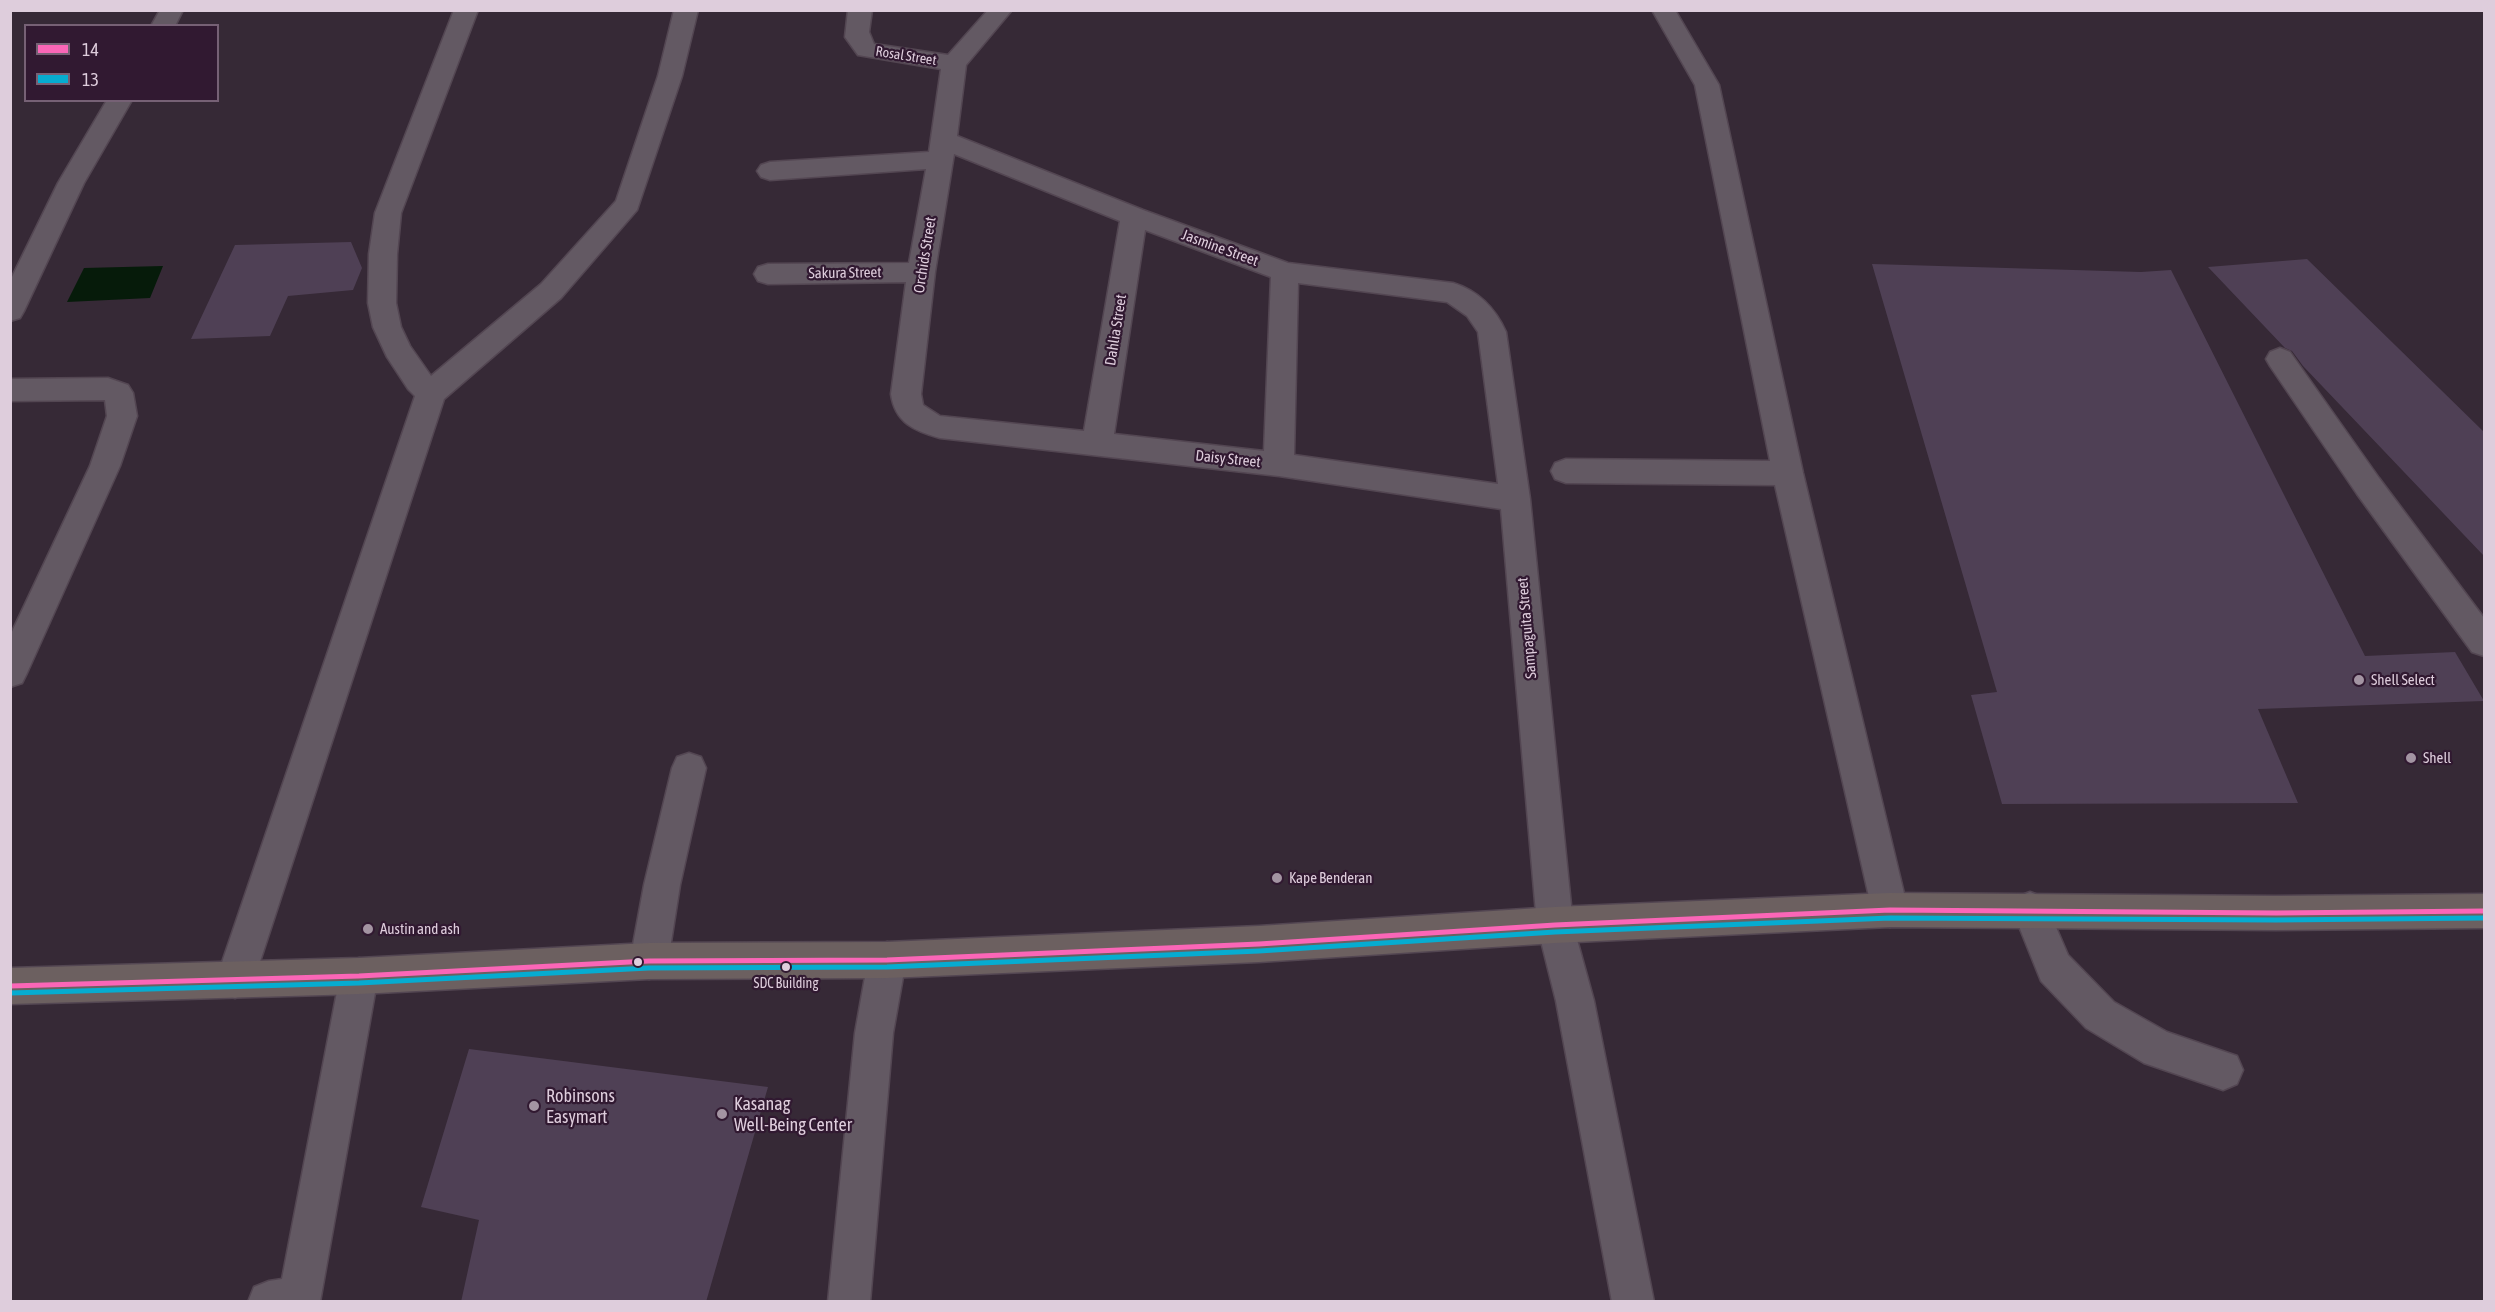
<!DOCTYPE html>
<style>
body{margin:0}
#map{position:relative;width:2495px;height:1312px;overflow:hidden;background:#362936;font-family:"Asap Condensed",sans-serif}
canvas{display:block}
.frame{position:absolute;inset:0;border:12px solid #decddc;pointer-events:none}
.legend{position:absolute;left:24px;top:24px;width:195px;height:78px;box-sizing:border-box;background:#311931;border:2px solid #766175;margin:0;padding:8px 10px;list-style:none;font-size:18px;color:#decddc}
.legend li{display:flex;align-items:center;gap:12px;height:30px}
.legend b{width:30px;border:2px solid #766175}
</style>
<div id="map">
<canvas width="2495" height="1312"></canvas>
<div class="frame"></div>
<ul class="legend">
<li><b style="height:8px;background:#fa66b7"></b>14</li>
<li><b style="height:8px;background:#06acd0"></b>13</li>
</ul>
</div>
<script>
const ctx = document.querySelector('canvas').getContext('2d');
ctx.lineJoin = 'round';
function fill(path, color) { ctx.fillStyle = color; ctx.fill(path, 'evenodd'); }
function trace(path, color, width, dash) { ctx.strokeStyle = color; ctx.lineWidth = width; ctx.lineCap = dash ? 'butt' : 'round'; ctx.setLineDash(dash || []); ctx.stroke(path); }
function drawText(font, color, halo, rows, align = 'center') {
  ctx.font = font + ' "Asap Condensed",sans-serif'; ctx.lineWidth = 4.5; ctx.setLineDash([]); ctx.textBaseline = 'middle'; ctx.strokeStyle = halo; ctx.fillStyle = color; for (const [text, x, y, turn = 0] of rows) {
    ctx.save(); ctx.translate(x, y); ctx.rotate((+turn || 0) * Math.PI / 180); ctx.textAlign = isNaN(turn) ? turn : align; if (halo) ctx.strokeText(text, 0, 0); ctx.fillText(text, 0, 0); ctx.restore();
  }
}
fill(new Path2D(`
 M163 266 150 298 67 302 84 268Z`), '#061b0a');
fill(new Path2D(`
 M351 242 362 268 353 290 288 296 270 336 191 339 235 245Z
 M2307 259 2484 432V556L2303 366 2292 351 2285 348 2208 267Z
 M1872 264 2141 272 2171 270 2365 656 2455 652 2484 701 2258 709 2298 803 2002 804 1971 695 1997 692Z
 M469 1049 768 1087 706 1302H461L479 1220 421 1207Z`), '#4f4055');
const minor = new Path2D(`
 M160 10H183L175 26H151Z
 M454 10H478L401 213 397 254 396 303 401 327 410 346 431 376 541 284 616 201 658 76 674 10H698L682 76 637 210 561 298 444 399 254 980 248 993 235 998 222 993 216 980 415 396 408 389 387 357 373 327 368 303 369 254 375 213Z
 M848 10H872L869 32 874 44 948 55 988 10H1012L966 65 957 136 1143 210 1288 263 1453 283C1479 291 1495 308 1506 332L1530 499 1573 925 1594 1001 1654 1302H1612L1556 1001 1537 925 1501 509 1279 476 940 438C915 431 895 423 891 394L906 282 768 284 758 281 754 274 758 267 768 264 909 263 926 169 770 180 761 177 757 171 761 165 770 162 929 152 941 69 858 55 845 37ZM954 154 1120 221 1084 431 940 416 923 405 921 394 935 272ZM1145 230 1271 277 1264 451 1114 434ZM1298 283 1447 302 1467 316 1478 332 1498 484 1294 455Z
 M1652 10H1675L1719 85 1803 473 1908 910 1903 922 1890 927 1877 922 1872 910 1775 485 1566 483 1555 479 1551 471 1555 463 1566 459 1770 461 1695 85Z
 M107 100H132L84 183 24 311 20 318 10 321V281L58 183Z
 M2280 348 2290 352 2379 478 2484 618V656L2472 652 2357 494 2270 366 2266 359 2270 352Z
 M108 378 128 385 133 393 137 416 120 466 27 673 22 683 10 687V636L90 466 107 416 105 400 10 401V379Z
 M689 753 701 757 706 768 680 885 668 961 662 974 649 979 636 974 630 961 644 885 672 768 677 757Z
 M2030 892 2043 897 2068 955 2114 1002 2167 1032 2237 1056 2243 1070 2237 1084 2223 1090 2144 1063 2086 1028 2041 981 2012 909 2017 897Z
 M887 942 900 947 906 960 893 1033 870 1302H828L855 1033 868 960 874 947Z
 M359 958 372 963 378 976 320 1302H248L254 1287 269 1281 282 1279 340 976 346 963Z`);
const major = new Path2D(`
 M1890 893 2276 896 2484 894V928L2276 930 1890 927 1555 943 1259 962 887 978 649 979 359 994 10 1004V968L359 958 649 943 887 942 1259 926 1555 907Z`);
trace(minor, '#534652', 3);
trace(major, '#534652', 3);
fill(minor, '#635963');
fill(major, '#6c6060');
trace(new Path2D(`
 M10 986 359 976 649 961 887 960 1259 944 1555 925 1890 910 2276 913 2484 911`), '#fa66b7', 5);
trace(new Path2D(`
 M10 993 359 983 649 968 887 967 1259 951 1555 932 1890 918 2276 920 2484 918`), '#06acd0', 5);
for (const [x, y, r, color] of [
 [2359,680,6,"#a394a2"],
 [2411,758,6,"#a394a2"],
 [1277,878,6,"#a394a2"],
 [368,929,6,"#a394a2"],
 [638,962,5,"#decddc"],
 [786,967,5,"#decddc"],
 [534,1106,6,"#a394a2"],
 [722,1114,6,"#a394a2"]
]) { const dot = new Path2D(); dot.arc(x, y, r, 0, 2 * Math.PI); ctx.fillStyle = color; ctx.fill(dot); trace(dot, '#311931', 2); }
drawText('14px', '#decddc', '#311931', [
 ["Rosal Street",906,56,9]
]);
drawText('14px', '#decddc', '#311931', [
 ["SDC Building",786,984]
]);
drawText('15px', '#decddc', '#311931', [
 ["Jasmine Street",1220,248,20],
 ["Orchids Street",925,255,-81],
 ["Sakura Street",845,273,-1],
 ["Dahlia Street",1116,330,-81],
 ["Daisy Street",1228,459,6],
 ["Sampaguita Street",1527,628,-95]
]);
drawText('15px', '#decddc', '#311931', [
 ["Shell Select",2371,680],
 ["Shell",2423,758],
 ["Kape Benderan",1289,878],
 ["Austin and ash",380,929]
], 'left');
drawText('18px', '#decddc', '#311931', [
 ["Robinsons",546,1096],
 ["Easymart",546,1117],
 ["Kasanag",734,1104],
 ["Well-Being Center",734,1125]
], 'left');
</script>
